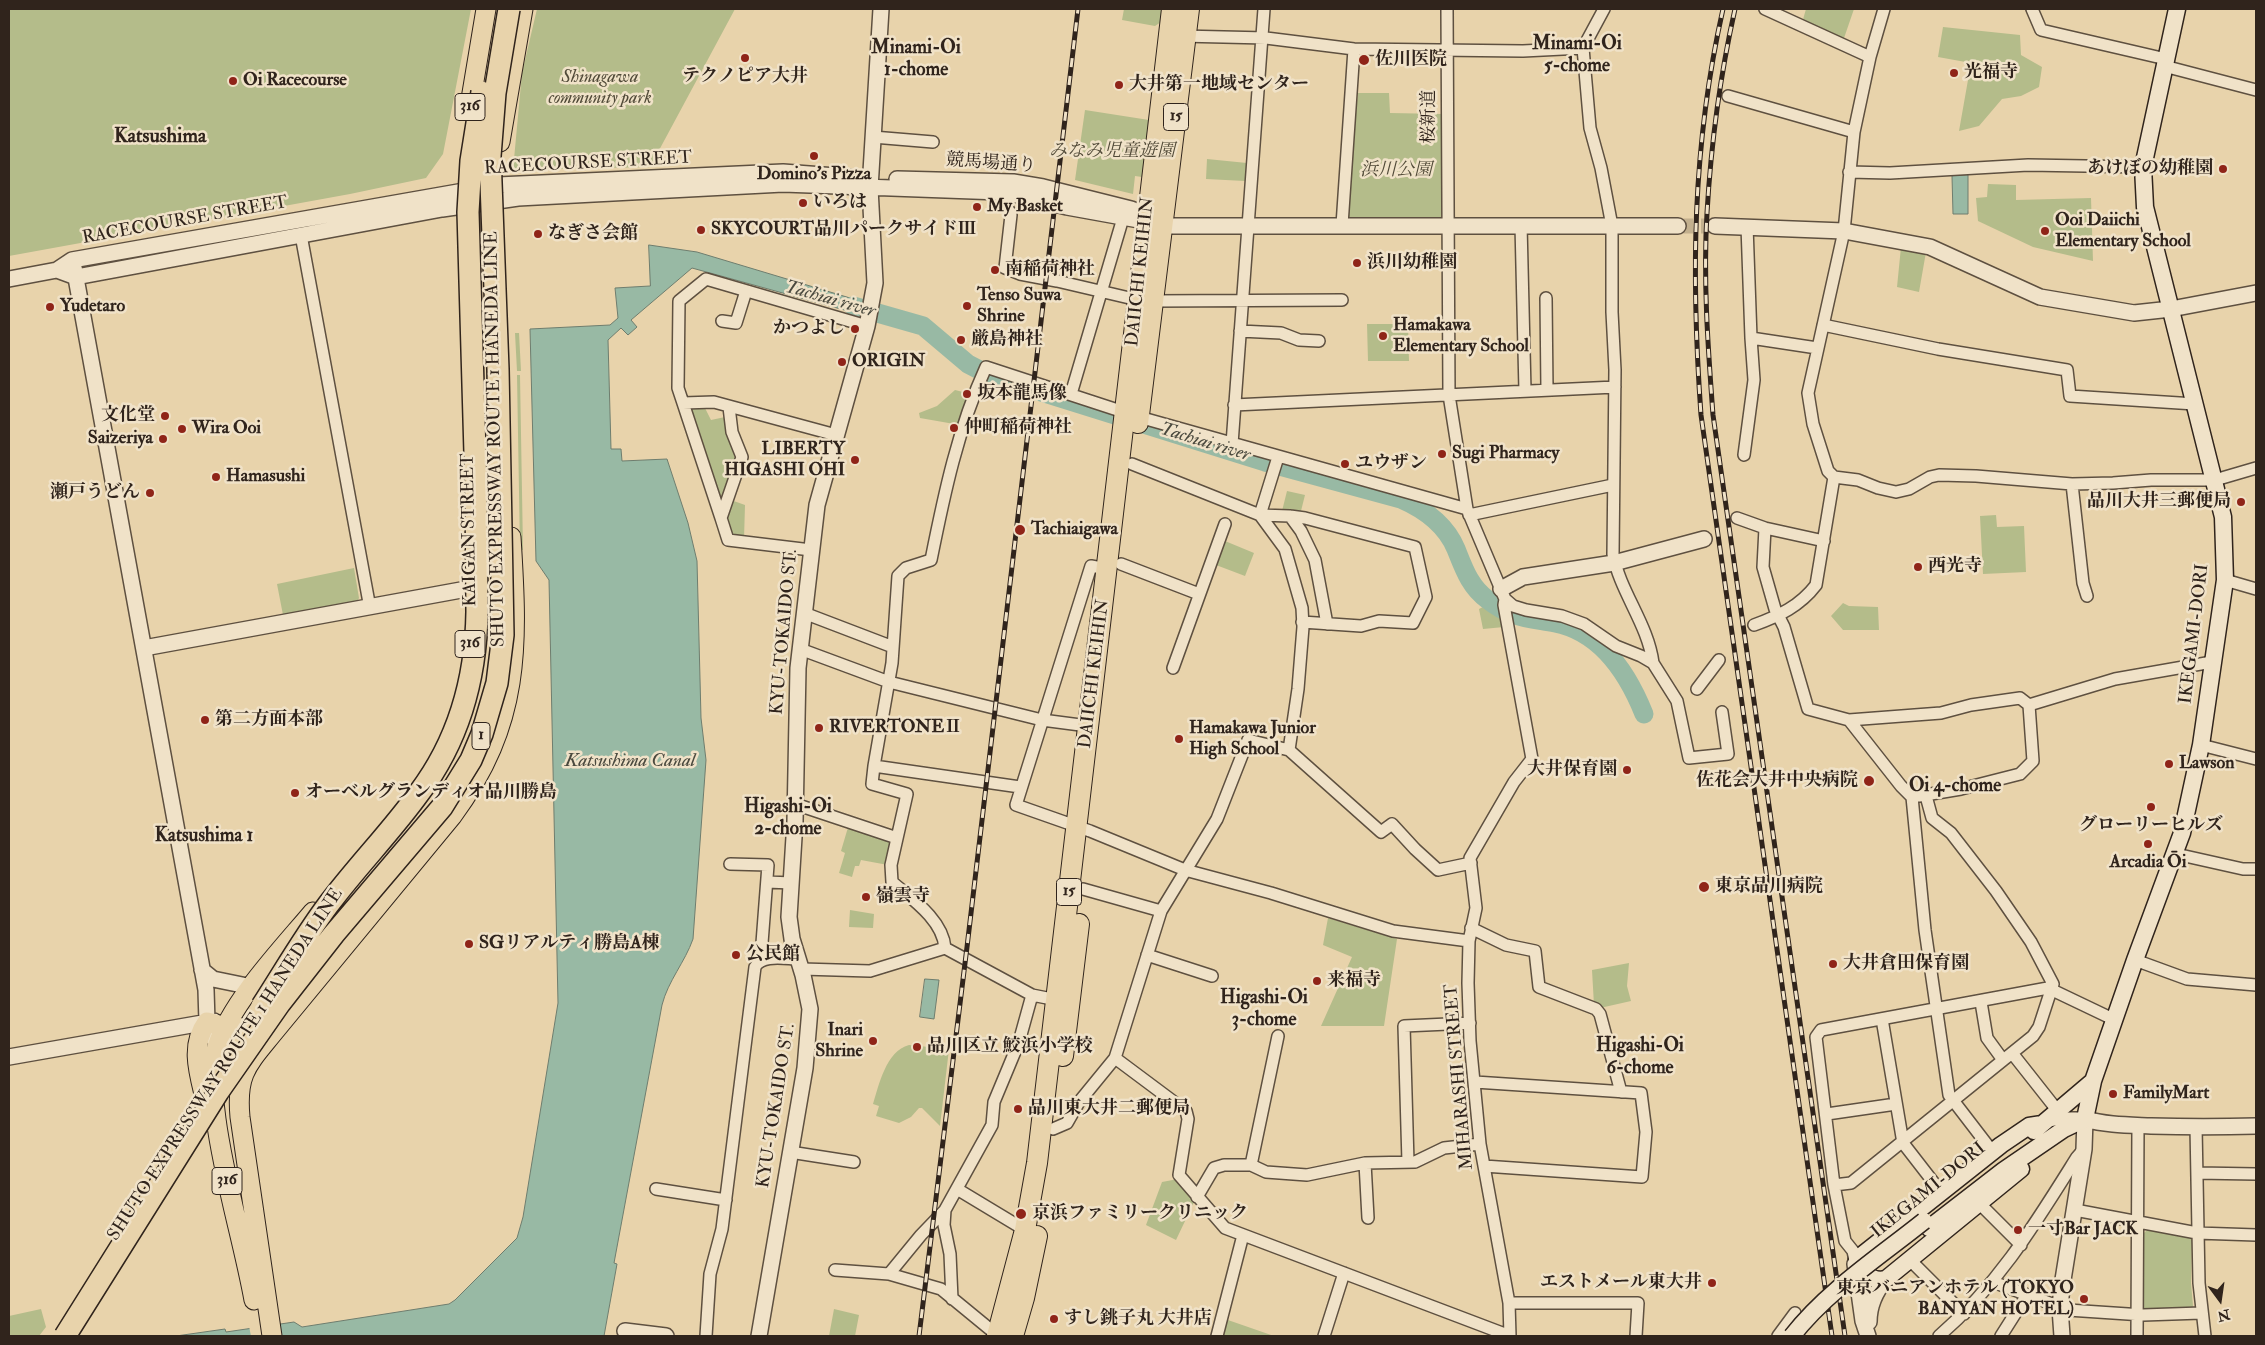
<!DOCTYPE html>
<meta charset="utf-8">
<style>
body{margin:0}
#map{position:relative;width:2265px;height:1345px;overflow:hidden;background:#e8d3ab;font-family:"IM FELL Double Pica",serif}
canvas{display:block}
.frame{position:absolute;inset:0;border:10px solid #30241c;pointer-events:none}
.north{position:absolute;left:2195px;top:1275px;width:50px;height:50px;-webkit-text-stroke:4px #f0e2c8;paint-order:stroke;rotate:166deg;font-size:14px;font-weight:700;line-height:20px;text-align:center;color:#30241c}
.north::after{content:'';display:block;margin:auto;width:18px;height:22px;background:#30241c;clip-path:polygon(50% 0,100% 100%,50% 72%,0 100%)}
</style>
<div id="map">
<canvas width="2265" height="1345"></canvas>
<div class="frame"></div>
<div class="north">N</div>
</div>
<script>
const ctx = document.querySelector('canvas').getContext('2d');
ctx.lineJoin = 'round';
function fill(path, color) { ctx.fillStyle = color; ctx.fill(path, 'evenodd'); }
function trace(path, color, width, dash) { ctx.strokeStyle = color; ctx.lineWidth = width; ctx.lineCap = dash ? 'butt' : 'round'; ctx.setLineDash(dash || []); ctx.stroke(path); }
function drawText(font, color, halo, rows, align = 'center') {
  ctx.font = font + ' "IM FELL Double Pica","Noto Serif JP",serif'; ctx.lineWidth = 5; ctx.setLineDash([]); ctx.textBaseline = 'middle'; ctx.strokeStyle = halo; ctx.fillStyle = color; for (const [text, x, y, turn = 0] of rows) {
    ctx.save(); ctx.translate(x, y); ctx.rotate((+turn || 0) * Math.PI / 180); ctx.textAlign = isNaN(turn) ? turn : align; if (halo) ctx.strokeText(text, 0, 0); ctx.fillText(text, 0, 0); ctx.restore();
  }
}
fill(new Path2D(`
 M9 9H471L443 154 426 178 350 194 9 256Z
 M537 9H735L650 167 513 170 522 73Z
 M1124 9H1162L1161 22 1155 26 1122 20Z
 M1806 9H1854L1843 41 1802 23Z
 M1943 27 2020 35 2021 55 2042 67 2039 87 2021 96 2002 99 1979 126 1959 131 1971 63 1938 57Z
 M1358 93H1389L1390 113 1443 114 1441 220 1345 221Z
 M1085 110 1149 120 1142 177 1135 176 1133 194 1075 180Z
 M1207 159 1247 163 1245 181 1206 179Z
 M1988 184 2016 185V200L2091 198 2093 261 2033 247 1978 221 1976 198 1987 197Z
 M1901 247 1926 252 1919 292 1897 287Z
 M1367 324H1408L1409 361H1368Z
 M519 333 521 371H517L515 333Z
 M517 375H520L523 550H520Z
 M955 390 971 394 960 425 920 418 919 413 937 406Z
 M692 406H704L711 420 725 417 736 458 725 497 720 496 688 412Z
 M1287 491 1305 495 1300 515 1282 511Z
 M731 500 745 505 744 539 730 535 726 518Z
 M1996 515 1997 527 2024 526 2026 572 1983 574 1980 516Z
 M1225 541 1254 553 1245 576 1216 565Z
 M354 568 359 598 357 602 283 615 277 584Z
 M1843 603 1849 606 1878 607 1879 630H1843L1831 616Z
 M1483 607 1502 617 1504 627 1483 629 1479 609Z
 M849 824 893 840 888 865 861 860 859 866H855L852 877 839 873 845 853 841 851Z
 M850 910 874 914 873 928 849 927Z
 M1328 918 1397 939 1384 1026H1321L1352 957 1323 945Z
 M1629 963 1627 986 1631 1001 1600 1008 1594 1005 1592 970Z
 M909 1045 949 1049 940 1126 922 1108H919L911 1117 899 1123 876 1116 879 1106 873 1104C879 1085 886 1051 909 1045Z
 M1178 1179 1195 1200 1176 1240 1146 1225 1162 1182Z
 M2149 1228 2188 1235 2192 1240 2191 1283 2193 1306 2191 1310 2148 1312 2141 1305 2143 1234Z
 M41 1309 46 1327 39 1336H9V1316Z
 M834 1309 859 1315 855 1336H829Z
 M1225 1319 1274 1336H1220Z`), '#b4bc8a');
const water = new Path2D(`
 M1968 175V214H1953L1952 176Z
 M649 245 697 252 880 307 877 319 692 268 631 320 637 327 628 335 621 328 608 340 611 449H621L622 461 667 459 688 523 697 561 701 718 706 760 693 939C685 962 668 981 662 1005L614 1263 617 1264 604 1336H176L225 1329 226 1332 294 1322 302 1327 449 1304 455 1300 517 1238 523 1217 558 1003 549 580 536 561 530 329 610 325 618 318 615 288 650 286Z
 M925 979 939 980 934 1019 920 1017Z`);
fill(water, '#98b9a4');
trace(water, '#6e7d6e', 1);
fill(new Path2D(`
 M278 1322 281 1336H251L249 1326Z`), '#e8d3ab');
trace(new Path2D(`
 M853 306 923 326 968 364 993 377 1265 462 1401 499C1424 509 1446 525 1456 549 1464 569 1470 587 1488 600 1510 618 1529 618 1555 623 1601 632 1628 674 1644 714`), '#98b9a4', 19);
trace(new Path2D(`
 M1678 226H1715`), '#c3b08e', 15, [15, 8]);
const minor = new Path2D(`
 M1447 9 1449 395 1467 509 1505 599 1504 605 1532 759 1514 782 1470 858 1476 908 1469 941 1468 983 1470 1041 1480 1144 1509 1303 1510 1336
 M1604 9 1583 48 1590 128 1601 168 1612 226V312L1615 370 1613 554C1620 592 1648 624 1653 663
 M1765 9 1870 57
 M1884 9 1870 57 1854 132 1844 231 1808 393 1813 424 1828 471 1834 477 1858 480 1878 488 1896 492 1909 489 1930 477 1939 475 1976 476 2072 484 2113 483 2151 480H2215L2256 468
 M2032 9 2041 30 2166 59
 M1181 36 1266 38 1354 49 1523 51 1583 48
 M2164 66 2256 90
 M1728 96 1854 132
 M873 137 933 142
 M1849 172 1890 173 2028 165 2143 167
 M1000 192 1011 215 1005 268 1020 274 1057 281 1138 300
 M1342 225 1354 49
 M1521 225 1525 391
 M1747 226 1751 338 1817 348
 M301 235 370 608
 M1546 298 1547 390
 M1154 301 1342 300
 M722 321 736 323 746 291
 M1823 325 1938 349 2067 370 2070 396 2195 404
 M1240 331 1281 333 1299 340 1319 341
 M1071 394 1123 218
 M683 403 721 518
 M1234 405 1615 387
 M729 407 732 432 742 457 721 518 728 540 811 550
 M836 435 714 402 683 403 678 388 679 301 706 279 867 326
 M1232 444 1264 9
 M1744 455 1754 380 1751 338
 M1278 457 1260 515 1290 516 1305 518 1415 547 1426 597 1413 623 1379 621 1361 626 1302 622
 M1132 464 1260 515 1285 549 1302 608 1303 627 1298 689 1289 750
 M2072 484 2083 583 2087 596
 M1469 515 1613 485
 M1290 516 1301 531 1315 560 1327 624
 M1737 518 1765 528 1824 541
 M1765 528 1763 567 1775 609 1784 627 1808 709 1849 720 1941 713 1971 705 2020 698 2029 705 2115 679 2212 662
 M1121 564 1199 594
 M1107 569 1091 566 1016 805 1090 831 1185 870 1271 893 1393 931 1469 941
 M2225 580 2256 589
 M1505 599 1513 606 1526 610 1562 616 1584 624 1616 646 1641 656 1653 663 1677 701 1689 758 1728 754 1722 712
 M804 613 893 647
 M1754 625C1779 616 1800 606 1816 585L1834 477
 M800 649 889 682 1042 720 1088 726
 M1173 668 1225 524
 M1697 689 1719 660
 M1849 720 1901 786 1912 797 1925 930 1949 1095 1992 1151
 M2201 745 2256 759
 M874 766 872 784 907 794 891 865 892 882C912 899 943 920 945 948
 M1020 787 874 766 892 663 898 576 906 568 931 560C944 495 958 428 986 367L1139 417 1467 509
 M1919 796 1961 789 2020 774 2033 761 2029 705
 M795 804 897 838
 M2176 854 2243 869H2256
 M730 864 768 865 762 943 764 959
 M767 882 792 883
 M1083 889 1161 911
 M1471 928 1506 945 1535 951 1539 987 1596 1009 1600 1014 1621 1092
 M1147 955 1212 976
 M2135 960 2187 979 2256 985
 M802 969 870 971 945 948 1032 995 1062 1001
 M1981 1002 1987 1038 2003 1060
 M1882 1019 1903 1143 1941 1192
 M2012 1053 2057 1110
 M1115 1058 1186 1111 1188 1119 1179 1175 1225 1228 1510 1336
 M1475 1082 1641 1093 1646 1132 1642 1177 1484 1166
 M1827 1114 1896 1104
 M2048 1121 2066 1118H2084
 M2196 1127 2199 1283 2205 1336
 M1053 1129 1067 1123 1079 1102 1115 1058 1161 911 1217 819 1248 740 1289 750 1381 832 1392 824 1415 849 1438 870 1471 863
 M790 1152 854 1162
 M1408 1162 1404 1026 1470 1023
 M1365 1163 1368 1218
 M1251 1165 1278 1036
 M2197 1173 2256 1174
 M1834 1185 1851 1183 2033 1036 2039 1027 2053 984 2031 942 1996 891 1951 833 1932 818 1926 796
 M656 1189 726 1200
 M957 1189 1025 1230
 M1197 1197 1214 1168 1224 1165H1251L1266 1172 1307 1175 1365 1163 1415 1162 1444 1148 1480 1144
 M1980 1204 2021 1245
 M2075 1210 2197 1233 2256 1235
 M1910 1260 1964 1314
 M1855 1261 1853 1251 1845 1241 1834 1185 1816 1037 1821 1030 2048 988 2115 1020
 M835 1270 889 1274 941 1289 997 1335
 M889 1274 921 1235 945 1210
 M1993 1282 2068 1310 2143 1315 2201 1313
 M952 1299 950 1254 944 1225 945 1210 992 1125 994 1102 1019 1042 1032 995
 M1509 1303H1638L1636 1336
 M706 1336 710 1274 722 1229 755 967C762 954 785 959 798 959
 M1217 1336 1243 1235
 M1324 1336 1344 1273
 M1778 1336 1795 1313
 M1939 1336C1999 1284 2035 1224 2077 1157L2084 1149
 M2001 1336 2027 1295
 M2137 1336 2138 1125`);
const tertiary = new Path2D(`
 M897 179 1013 182 1043 187 1131 209 1147 215
 M1715 226 1844 231 1930 247 2040 297 2134 313 2171 309 2256 293
 M74 267 206 990 207 1022 233 1082
 M57 270 76 277 442 209 518 198 783 184 1000 192 1019 195 1067 207 1172 226H1678
 M9 279 57 270 72 260 498 185 783 172 849 177
 M1501 589 1523 577 1614 563 1704 539
 M144 648 472 588
 M202 970 213 979 252 987
 M9 1057 214 1021
 M1855 1264 1863 1321 1868 1336
 M1869 1322C1869 1305 1875 1292 1886 1279
 M625 1331 666 1336
 M759 1336 805 1068 810 1009 803 975 792 939 789 917 795 821 798 668 817 505 867 326 875 283 870 188 881 9
 M2062 1336 2060 1308 2062 1286 2084 1149 2085 1119C2106 1125 2128 1125 2151 1126 2186 1127 2221 1127 2256 1126`);
const secondary = new Path2D(`
 M2034 1131 2093 1081
 M1929 1228 2004 1170 2064 1129 2085 1119 2093 1081 2135 960 2182 833 2201 745 2225 580 2223 517 2145 207 2143 167 2177 9
 M1866 1253C1858 1268 1869 1283 1886 1279L2021 1169
 M1857 1259 2001 1145 2029 1126 2042 1124`);
const primary = new Path2D(`
 M469 111 486 9
 M500 142 523 9
 M204 1094C198 1070 191 1044 207 1022L226 1027 267 1029 272 1022
 M254 1300C243 1240 224 1180 216 1119 213 1094 209 1071 217 1047 232 1001 282 949 313 912
 M272 1336 240 1117C236 1074 247 1065 273 1033L452 816C521 723 518 647 511 537`);
const trunk = new Path2D(`
 M1138 423 1189 9
 M1063 1056 1079 924
 M997 1336 1025 1230 1037 1163 1172 9
 M1013 1336 1024 1298 1037 1236`);
const motorway = new Path2D(`
 M307 948C334 917 360 886 386 855 408 830 430 805 447 777 491 703 496 616 483 534
 M252 987 262 986 287 971`);
trace(minor, '#5e5040', 14);
trace(tertiary, '#5e5040', 18);
trace(secondary, '#30241c', 19);
trace(primary, '#30241c', 21);
trace(trunk, '#30241c', 22);
trace(motorway, '#30241c', 24);
trace(minor, '#f0e2c8', 11);
trace(tertiary, '#f0e2c8', 15);
trace(secondary, '#f0e2c8', 16);
trace(primary, '#e8d3ab', 19);
trace(trunk, '#e8d3ab', 20);
trace(motorway, '#e8d3ab', 21);
const rail = new Path2D(`
 M1723 9C1692 147 1691 275 1701 415L1832 1336
 M1735 9C1720 76 1711 144 1707 213 1703 280 1708 348 1713 415L1845 1336
 M919 1336 967 947 1078 9`);
trace(rail, '#30241c', 5);
trace(rail, '#f0e2c8', 3, [9]);
const secondaryBridge = new Path2D(`
 M1792 1336C1827 1291 1879 1257 1924 1221`);
const motorwayBridge = new Path2D(`
 M262 1006C284 972 304 937 328 905 357 866 391 832 419 793 459 740 476 678 477 612L476 488 468 212 471 161 482 92
 M65 1336 218 1092 280 1003 334 934 442 807 471 760 482 734 497 683 503 635 498 369 490 156 495 93 509 9`);
trace(secondaryBridge, '#30241c', 19, []);
trace(motorwayBridge, '#30241c', 24, []);
trace(secondaryBridge, '#f0e2c8', 16);
trace(motorwayBridge, '#e8d3ab', 21);
for (const [x, y, r, color] of [
 [745,58,5,"#8f2418"],
 [1364,60,6,"#8f2418"],
 [1954,73,5,"#8f2418"],
 [233,81,5,"#8f2418"],
 [1119,85,5,"#8f2418"],
 [814,156,5,"#8f2418"],
 [2223,169,5,"#8f2418"],
 [803,203,5,"#8f2418"],
 [977,207,5,"#8f2418"],
 [701,230,5,"#8f2418"],
 [2045,231,5,"#8f2418"],
 [538,234,5,"#8f2418"],
 [1357,263,5,"#8f2418"],
 [995,270,5,"#8f2418"],
 [967,306,5,"#8f2418"],
 [50,307,5,"#8f2418"],
 [855,329,5,"#8f2418"],
 [1383,336,5,"#8f2418"],
 [961,340,5,"#8f2418"],
 [842,362,5,"#8f2418"],
 [967,394,5,"#8f2418"],
 [165,416,5,"#8f2418"],
 [954,428,5,"#8f2418"],
 [182,429,5,"#8f2418"],
 [163,439,5,"#8f2418"],
 [1442,454,5,"#8f2418"],
 [855,460,5,"#8f2418"],
 [1345,464,5,"#8f2418"],
 [216,477,5,"#8f2418"],
 [150,493,5,"#8f2418"],
 [2241,502,5,"#8f2418"],
 [1020,530,6,"#8f2418"],
 [1918,567,5,"#8f2418"],
 [205,720,5,"#8f2418"],
 [819,728,5,"#8f2418"],
 [1179,739,5,"#8f2418"],
 [2169,764,5,"#8f2418"],
 [1627,770,5,"#8f2418"],
 [1869,781,6,"#8f2418"],
 [295,793,5,"#8f2418"],
 [2151,807,5,"#8f2418"],
 [2148,844,5,"#8f2418"],
 [1704,887,6,"#8f2418"],
 [866,897,5,"#8f2418"],
 [469,944,5,"#8f2418"],
 [736,955,5,"#8f2418"],
 [1833,964,5,"#8f2418"],
 [1317,981,5,"#8f2418"],
 [873,1041,5,"#8f2418"],
 [917,1047,5,"#8f2418"],
 [2113,1094,5,"#8f2418"],
 [1018,1109,5,"#8f2418"],
 [1021,1214,6,"#8f2418"],
 [2018,1230,5,"#8f2418"],
 [1712,1283,5,"#8f2418"],
 [2084,1299,5,"#8f2418"],
 [1054,1319,5,"#8f2418"]
]) { const dot = new Path2D(); dot.arc(x, y, r, 0, 2 * Math.PI); ctx.fillStyle = color; ctx.fill(dot); trace(dot, '#f0e2c8', 2); }
for (const [x, y, w] of [
 [470,107,30],
 [1176,117,25],
 [470,644,30],
 [481,736,18],
 [1069,892,25],
 [227,1181,30]
]) { const box = new Path2D(); box.roundRect(x - w / 2, y - 13.5, w, 27, 4); ctx.fillStyle = '#f0e2c8'; ctx.fill(box); trace(box, '#30241c', 1); }
drawText('bold 16px', '#30241c', null, [
 ["316",470,107],
 ["15",1176,117],
 ["316",470,644],
 ["1",481,736],
 ["15",1069,892],
 ["316",227,1181]
]);
drawText('bold 18px', '#30241c', '#f0e2c8', [
 ["佐川医院",1375,60],
 ["光福寺",1964,73],
 ["テクノピア大井",745,77,"center"],
 ["Oi Racecourse",243,81],
 ["大井第一地域センター",1129,85],
 ["あけぼの幼稚園",2213,169,"right"],
 ["Domino's Pizza",814,175,"center"],
 ["いろは",813,203],
 ["My Basket",987,207],
 ["Ooi Daiichi",2055,221],
 ["Elementary School",2055,242],
 ["SKYCOURT品川パークサイドⅢ",711,230],
 ["なぎさ会館",548,234],
 ["浜川幼稚園",1367,263],
 ["南稲荷神社",1005,270],
 ["Tenso Suwa",977,296],
 ["Shrine",977,317],
 ["Yudetaro",60,307],
 ["Hamakawa",1393,326],
 ["Elementary School",1393,347],
 ["かつよし",845,329,"right"],
 ["厳島神社",971,340],
 ["ORIGIN",852,362],
 ["坂本龍馬像",977,394],
 ["文化堂",155,416,"right"],
 ["仲町稲荷神社",964,428],
 ["Wira Ooi",192,429],
 ["Saizeriya",153,439,"right"],
 ["LIBERTY",845,450,"right"],
 ["HIGASHI OHI",845,471,"right"],
 ["Sugi Pharmacy",1452,454],
 ["ユウザン",1355,464],
 ["Hamasushi",226,477],
 ["瀬戸うどん",140,493,"right"],
 ["品川大井三郵便局",2231,502,"right"],
 ["Tachiaigawa",1031,530],
 ["西光寺",1928,567],
 ["第二方面本部",215,720],
 ["RIVERTONEⅡ",829,728],
 ["Hamakawa Junior",1189,729],
 ["High School",1189,750],
 ["Lawson",2179,764],
 ["大井保育園",1617,770,"right"],
 ["佐花会大井中央病院",1858,781,"right"],
 ["オーベルグランディオ品川勝島",305,793],
 ["グローリーヒルズ",2151,826,"center"],
 ["Arcadia Ōi",2148,863,"center"],
 ["東京品川病院",1715,887],
 ["嶺雲寺",876,897],
 ["SGリアルティ勝島A棟",479,944],
 ["公民館",746,955],
 ["大井倉田保育園",1843,964],
 ["来福寺",1327,981],
 ["Inari",863,1031,"right"],
 ["Shrine",863,1052,"right"],
 ["品川区立 鮫浜小学校",927,1047],
 ["FamilyMart",2123,1094],
 ["品川東大井二郵便局",1028,1109],
 ["京浜ファミリークリニック",1032,1214],
 ["一寸Bar JACK",2028,1230],
 ["エストメール東大井",1702,1283,"right"],
 ["東京バニアンホテル (TOKYO",2074,1289,"right"],
 ["BANYAN HOTEL)",2074,1310,"right"],
 ["すし銚子丸 大井店",1064,1319]
], 'left');
drawText('italic 18px', '#514a38', '#f0e2c8', [
 ["Shinagawa",600,78],
 ["community park",600,99],
 ["みなみ児童遊園",1112,152],
 ["浜川公園",1396,171]
]);
drawText('18px', '#30241c', '#f0e2c8', [
 ["桜新道",1430,117,-90],
 ["RACECOURSE STREET",588,164,-3],
 ["競馬場通り",991,164,4],
 ["RACECOURSE STREET",185,221,-10],
 ["DAIICHI KEIHIN",1141,272,-84],
 ["SHUTO EXPRESSWAY ROUTE 1 HANEDA LINE",496,439,-91],
 ["KAIGAN STREET",470,530,-91],
 ["KYU-TOKAIDO ST.",785,632,-85],
 ["IKEGAMI-DORI",2195,634,-83],
 ["DAIICHI KEIHIN",1095,674,-83],
 ["SHUTO EXPRESSWAY ROUTE 1 HANEDA LINE",226,1065,-57],
 ["MIHARASHI STREET",1460,1077,-95],
 ["KYU-TOKAIDO ST.",777,1106,-81],
 ["IKEGAMI-DORI",1929,1191,-39]
]);
drawText('bold 19px', '#30241c', '#f0e2c8', [
 ["Minami-Oi",1577,45],
 ["5-chome",1577,67],
 ["Minami-Oi",916,49],
 ["1-chome",916,71],
 ["Oi 4-chome",1955,787],
 ["Higashi-Oi",788,808],
 ["2-chome",788,830],
 ["Katsushima 1",204,837],
 ["Higashi-Oi",1264,999],
 ["3-chome",1264,1021],
 ["Higashi-Oi",1640,1047],
 ["6-chome",1640,1069]
]);
drawText('italic 19px', '#4a493e', '#f0e2c8', [
 ["Tachiai river",830,300,16],
 ["Tachiai river",1205,443,17],
 ["Katsushima Canal",630,762]
]);
drawText('bold 20px', '#30241c', '#f0e2c8', [
 ["Katsushima",160,138]
]);
</script>
